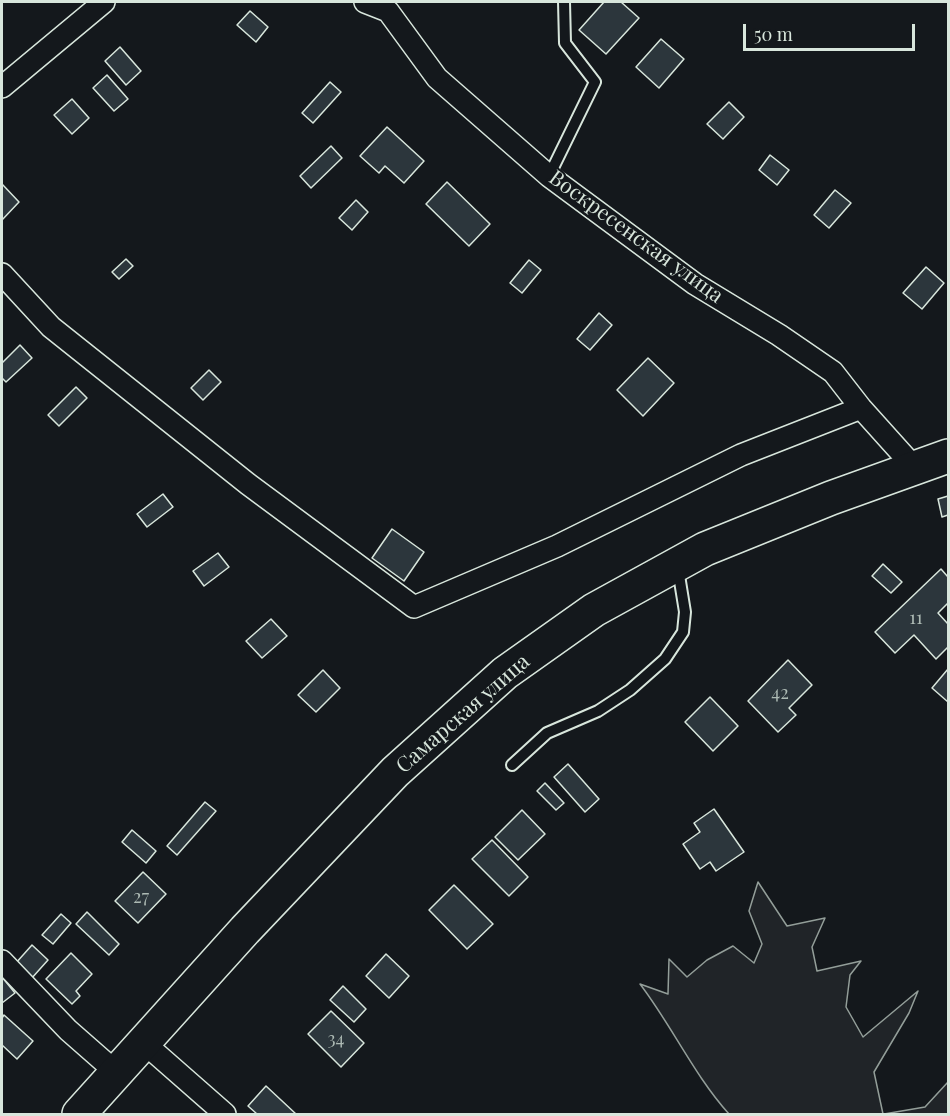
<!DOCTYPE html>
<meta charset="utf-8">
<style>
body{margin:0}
#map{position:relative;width:950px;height:1116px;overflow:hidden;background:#14181c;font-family:"Playfair Display",serif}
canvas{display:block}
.frame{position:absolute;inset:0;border:3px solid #d8e6dc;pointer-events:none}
.scale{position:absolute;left:743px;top:24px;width:172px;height:27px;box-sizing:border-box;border:3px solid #d8e6dc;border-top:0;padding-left:8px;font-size:18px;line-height:21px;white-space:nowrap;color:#d8e6dc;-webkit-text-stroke:4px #14181c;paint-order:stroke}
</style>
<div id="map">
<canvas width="950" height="1116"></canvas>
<div class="frame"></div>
<div class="scale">50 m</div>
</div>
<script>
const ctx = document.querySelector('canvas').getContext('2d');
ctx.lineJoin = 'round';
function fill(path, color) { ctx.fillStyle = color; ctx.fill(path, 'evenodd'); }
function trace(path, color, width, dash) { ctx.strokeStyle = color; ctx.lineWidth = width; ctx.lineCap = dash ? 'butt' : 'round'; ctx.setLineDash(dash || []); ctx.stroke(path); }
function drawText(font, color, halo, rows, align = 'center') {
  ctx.font = font + ' "Playfair Display",serif'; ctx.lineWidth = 4.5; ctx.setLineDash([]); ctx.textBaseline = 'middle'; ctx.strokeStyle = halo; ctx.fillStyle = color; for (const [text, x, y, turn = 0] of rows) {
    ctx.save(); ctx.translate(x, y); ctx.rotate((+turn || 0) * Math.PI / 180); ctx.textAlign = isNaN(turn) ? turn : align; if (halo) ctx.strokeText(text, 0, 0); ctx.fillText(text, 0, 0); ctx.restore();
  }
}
const green = new Path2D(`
 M758 882 787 926 825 918 812 947 817 971 861 961 850 975 846 1007 863 1037 918 991 909 1013 874 1072 883 1114H729C694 1075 672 1026 640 984L668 994 669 959 687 977 707 960 733 946 754 963 762 944 749 911Z
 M948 1082V1114H884L925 1107Z`);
fill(green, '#202428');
trace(green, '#939e99', 1.5);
const building = new Path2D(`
 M604 2H621L639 18 606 54 579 30Z
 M250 11 268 27 256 42 237 25Z
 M661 39 684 59 659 88 636 67Z
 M120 47 141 71 126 85 105 61Z
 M107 75 128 99 114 111 93 88Z
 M330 82 341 92 313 123 302 113Z
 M72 99 89 118 72 134 54 115Z
 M729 102 744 117 723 139 707 124Z
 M387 127 424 161 404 183 385 166 379 173 360 156Z
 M331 146 342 158 311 188 300 176Z
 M770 155 789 170 777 185 759 170Z
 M447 182 490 224 469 246 426 204Z
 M2 184 19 202 2 220Z
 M835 190 851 203 829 228 814 215Z
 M356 200 368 212 352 230 339 218Z
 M126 259 133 266 119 279 112 272Z
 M529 260 541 270 522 293 510 283Z
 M926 267 944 283 922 309 903 293Z
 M599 313 612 325 590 350 577 339Z
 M20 345 32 358 6 382 2 378V363Z
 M648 358 674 383 643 416 617 390Z
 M209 370 221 382 203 400 191 388Z
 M76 387 87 398 59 426 48 415Z
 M163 494 173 507 147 527 137 514Z
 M948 496V515L942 517 938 499Z
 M392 529 424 552 404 581 372 558Z
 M218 553 229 567 204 586 193 571Z
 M883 564 902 582 891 593 872 576Z
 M941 569 948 577V603L938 613 948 624V647L936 659 914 635 895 653 875 632Z
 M271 619 287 636 262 658 246 641Z
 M788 660 812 685 789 708 796 715 778 732 748 701Z
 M948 669V702L932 688Z
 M323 670 340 688 316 712 298 695Z
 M710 697 738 726 713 751 685 722Z
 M568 764 599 799 585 812 554 777Z
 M545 783 564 803 556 810 537 791Z
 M205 802 216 811 177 855 167 846Z
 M714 809 744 852 716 871 710 862 700 869 683 844 700 832 694 823Z
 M522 810 545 834 518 860 495 837Z
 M132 830 156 851 146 863 122 842Z
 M492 840 528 877 509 896 472 859Z
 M143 872 166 894 138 923 115 901Z
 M454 885 493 924 467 949 429 910Z
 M87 912 119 944 109 955 76 924Z
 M61 914 71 923 53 944 42 935Z
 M32 945 48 960 31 979 15 964Z
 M71 953 92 974 76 991 80 996 72 1004 46 979Z
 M386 954 409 976 389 998 366 976Z
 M2 977 15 993 2 1003Z
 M343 986 366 1009 354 1022 330 1000Z
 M331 1011 364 1043 341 1067 308 1034Z
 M4 1015 33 1041 17 1059 2 1045V1018Z
 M266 1086 296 1114H257L248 1106Z`);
fill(building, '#2c363c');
trace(building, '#d8e6dc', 1.5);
const service = new Path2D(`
 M549 176 595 82 565 43 564 2
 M512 765 547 733 598 711 630 690 665 659 683 632 685 612 678 569`);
const minor = new Path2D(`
 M365 2 388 11 437 78 549 176 695 284 779 335 833 372 861 408 914 467
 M2 87 104 2
 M2 274 51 327 248 484 414 607 557 546 741 455 861 408
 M2 961 68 1030 117 1073
 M143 1042 225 1114`);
const primary = new Path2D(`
 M79 1114 245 930 395 772 505 673 594 610 705 549 831 498 948 456`);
trace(service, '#d8e6dc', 14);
trace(minor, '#d8e6dc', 24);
trace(primary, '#d8e6dc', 36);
trace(service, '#14181c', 10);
trace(minor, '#14181c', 21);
trace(primary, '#14181c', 33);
drawText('18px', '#adbab4', null, [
 ["11",916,618],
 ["42",780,693],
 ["27",141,897],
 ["34",336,1039]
]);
drawText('21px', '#d8e6dc', '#14181c', [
 ["Воскресенская улица",636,237,36],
 ["Самарская улица",463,714,-41]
]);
</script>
